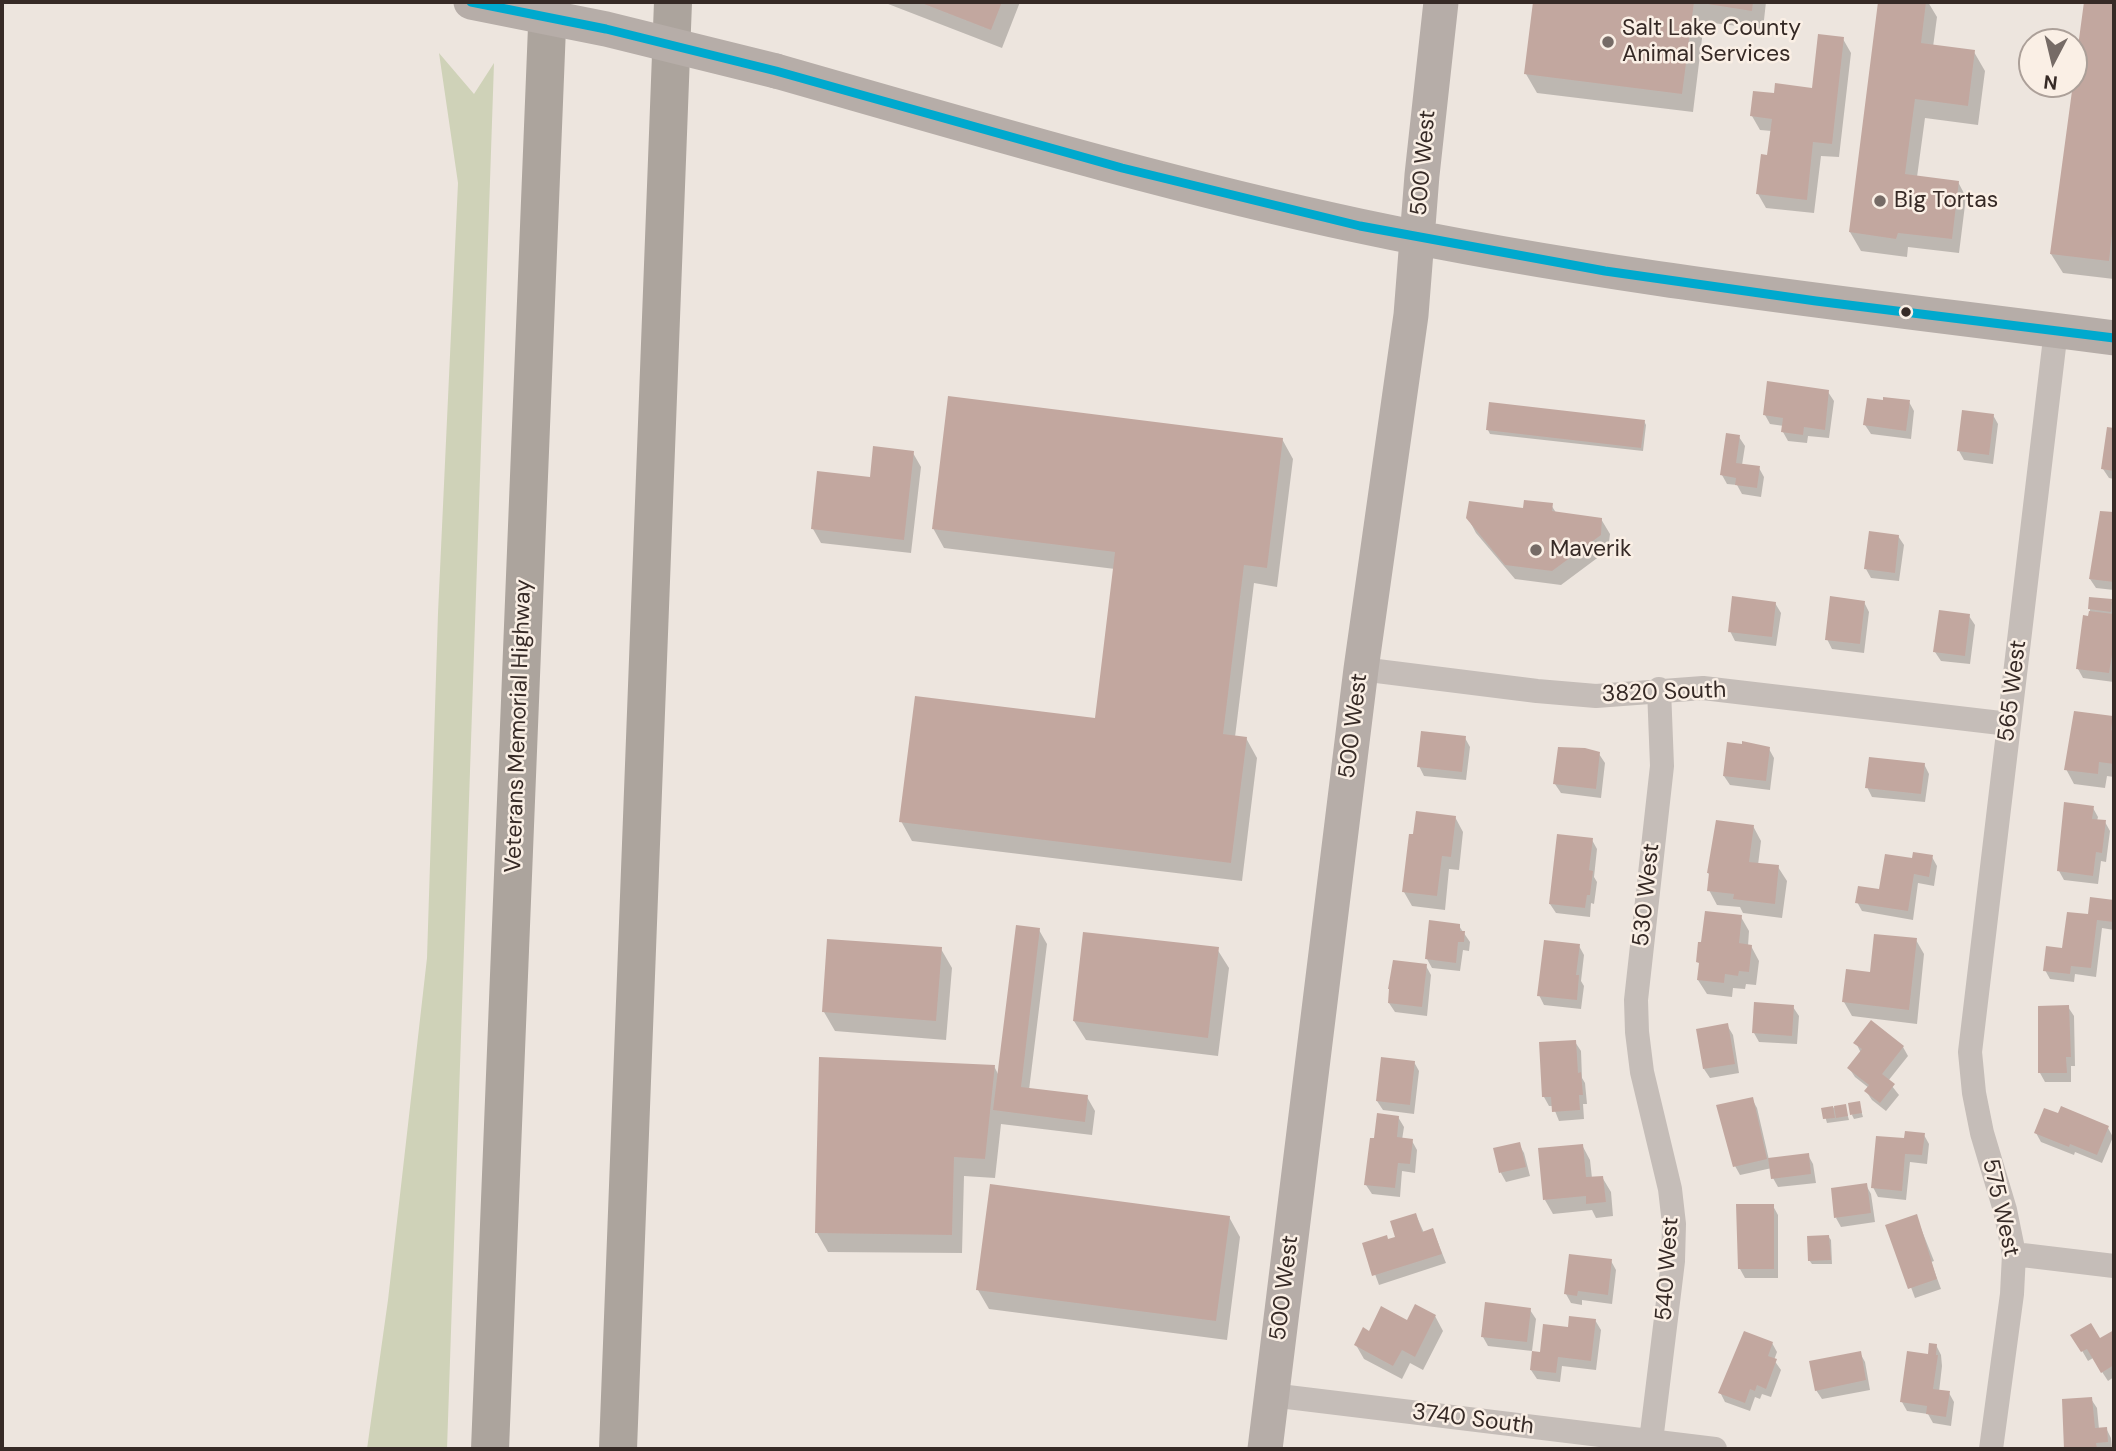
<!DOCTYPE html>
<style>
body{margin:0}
#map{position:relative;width:2116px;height:1451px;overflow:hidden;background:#ede5de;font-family:"DM Sans",sans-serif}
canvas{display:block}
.frame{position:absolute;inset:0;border:4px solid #362a26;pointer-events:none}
.north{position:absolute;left:2018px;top:28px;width:70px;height:70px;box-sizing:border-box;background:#faefe5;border:2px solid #aca099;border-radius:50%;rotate:187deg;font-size:19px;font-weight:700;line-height:28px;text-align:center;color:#362a26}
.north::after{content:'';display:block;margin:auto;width:24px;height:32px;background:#766b66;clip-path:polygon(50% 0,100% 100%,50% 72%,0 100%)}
</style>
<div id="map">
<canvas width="2116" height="1451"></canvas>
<div class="frame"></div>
<div class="north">N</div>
</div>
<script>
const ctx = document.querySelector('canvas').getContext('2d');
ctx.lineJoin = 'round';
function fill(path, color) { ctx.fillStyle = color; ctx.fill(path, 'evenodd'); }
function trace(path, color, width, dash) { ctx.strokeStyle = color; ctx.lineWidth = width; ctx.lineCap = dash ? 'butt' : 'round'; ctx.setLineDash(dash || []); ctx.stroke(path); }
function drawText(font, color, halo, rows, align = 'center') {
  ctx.font = font + ' "DM Sans",sans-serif'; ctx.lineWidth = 5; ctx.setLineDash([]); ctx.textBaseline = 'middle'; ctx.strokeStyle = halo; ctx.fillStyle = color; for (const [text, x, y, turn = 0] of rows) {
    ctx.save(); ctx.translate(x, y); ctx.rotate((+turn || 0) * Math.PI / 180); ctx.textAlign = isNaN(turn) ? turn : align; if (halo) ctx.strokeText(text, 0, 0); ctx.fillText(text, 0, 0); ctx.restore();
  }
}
fill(new Path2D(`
 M439 53 474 94 494 63 447 1449H367L388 1300 427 958 438 613 458 183Z`), '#cfd2b8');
fill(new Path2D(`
 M883 2H1020L1002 48Z
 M1535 2H1766L1763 29 1704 22 1693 112 1537 93 1526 74Z
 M1880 2H1928L1937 17 1933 47 1974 52 1985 71 1978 125 1925 118 1917 177 1958 182 1966 197 1959 253 1908 247 1907 257 1861 251 1850 232Z
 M2085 2H2114V279L2063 273 2051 254Z
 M1843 39 1851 53 1839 157 1821 156 1814 213 1766 208 1758 194 1769 157 1772 131 1760 130 1752 116 1776 95 1814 90Z
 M1828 392 1834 401 1829 438 1808 436 1807 443 1788 441 1783 432 1784 426 1770 424 1765 415Z
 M1909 402 1914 411 1911 439 1871 434 1865 425Z
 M1993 415 1998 424 1993 464 1964 460 1959 451Z
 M1644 421 1646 425 1643 451 1490 434 1488 430Z
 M2108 429 2114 430V479L2109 478 2103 469Z
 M1739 437 1745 446 1742 465 1759 468 1764 477 1761 497 1742 494 1737 485 1727 484 1722 475Z
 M1282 439 1293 459 1277 587 1254 583 1235 737 1246 738 1257 758 1242 881 912 841 901 821 1096 720 1115 569 944 548 933 528Z
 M913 453 921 467 911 553 821 543 813 529 871 479Z
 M1551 505 1557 514 1601 519 1610 534 1608 550 1561 585 1515 579 1476 533 1468 518Z
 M2101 512 2114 514V590L2096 588 2090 579Z
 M1898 536 1904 545 1899 581 1871 578 1866 569Z
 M2111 601 2114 605 2112 616H2114V682L2083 678 2078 669 2090 618V609Z
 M1864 602 1869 612 1864 653 1832 649 1827 639Z
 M1775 603 1781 613 1776 646 1735 641 1730 631Z
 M1969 616 1975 625 1970 664 1941 661 1935 652Z
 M2111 718 2114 723V777L2107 776 2105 788 2074 784 2066 769Z
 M1465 738 1470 747 1466 780 1424 776 1419 766Z
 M1769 749 1774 758 1770 790 1730 785 1724 776Z
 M1599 754 1605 763 1601 798 1561 793 1555 784Z
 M1924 764 1929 774 1925 802 1872 797 1867 787Z
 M2093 808 2098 817 2097 821 2105 822 2110 831 2106 862 2101 861 2098 884 2064 880 2059 871Z
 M1455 817 1463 832 1459 870 1449 869 1445 910 1412 906 1404 892Z
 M1753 826 1761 841 1758 865 1778 867 1787 881 1782 918 1743 913 1740 907 1717 905 1709 890 1711 877 1708 873Z
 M1592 840 1597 849 1594 877 1597 882 1594 904 1591 903 1590 917 1556 913 1550 904Z
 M1932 857 1937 866 1934 886 1918 883 1913 920 1862 911 1857 902 1880 891 1913 860Z
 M2092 899 2114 902V930L2102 928 2096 977 2075 974 2074 982 2050 979 2045 970 2090 916Z
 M1741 917 1749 931 1748 946H1751L1759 961 1756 985 1746 984 1745 989 1733 988 1732 997 1707 994 1698 980Z
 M1459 926 1470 942 1469 951 1463 950 1460 971 1432 968 1427 959Z
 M1039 930 1047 944 1029 1090 1087 1097 1095 1111 1092 1135 1001 1124 995 1178 964 1176 962 1253 828 1252 817 1233 994 1066 999 1076Z
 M1916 940 1924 954 1917 1024 1852 1016 1844 1002 1872 974Z
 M1579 946 1584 955 1581 981 1584 986 1581 1009 1544 1005 1539 995Z
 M941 949 952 968 946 1040 835 1031 824 1012Z
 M1217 949 1229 968 1218 1056 1086 1040 1074 1021Z
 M1426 966 1431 975 1427 1016 1395 1012 1389 1003Z
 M1793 1007 1799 1016 1797 1044 1759 1042 1754 1033Z
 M2068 1007 2074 1016 2075 1066H2071V1082H2045L2040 1073Z
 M1727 1025 1733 1035 1739 1073 1710 1078 1704 1069Z
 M1575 1042 1581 1051 1582 1078 1585 1083 1587 1104H1583L1584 1119 1559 1121 1553 1106H1549L1544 1097Z
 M1856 1043 1903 1047 1908 1056 1888 1081 1899 1095 1886 1111 1872 1100 1866 1091 1869 1088 1855 1077 1849 1068 1861 1053Z
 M1414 1062 1419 1071 1414 1114 1383 1110 1377 1101Z
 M1752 1099 1757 1108 1769 1160 1808 1155 1813 1164 1816 1183 1778 1187 1773 1178 1772 1168 1740 1175 1735 1166Z
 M1859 1103 1863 1117 1854 1119 1852 1115Z
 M1845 1106 1849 1120 1827 1123 1823 1109Z
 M1398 1117 1404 1127 1402 1140 1412 1141 1417 1150 1415 1173 1402 1171 1400 1197 1372 1194 1366 1185Z
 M2108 1128 2113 1137 2102 1163 2075 1152 2074 1155 2041 1142 2036 1133Z
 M1924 1135 1929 1144 1927 1164 1910 1162 1906 1200 1878 1197 1873 1187 1906 1140Z
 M1519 1144 1524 1153 1530 1176 1506 1182 1501 1173 1495 1149Z
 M1582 1145 1590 1160 1592 1178 1602 1177 1611 1192 1613 1216 1596 1218 1592 1210 1553 1214 1545 1200Z
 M1866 1185 1871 1194 1875 1222 1841 1227 1836 1218Z
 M1773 1206 1778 1215V1278H1745L1740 1269Z
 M1416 1215 1424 1233 1433 1230 1446 1263 1379 1285 1364 1244 1397 1238Z
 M1916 1216 1934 1261 1931 1262 1941 1289 1915 1298 1888 1226Z
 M1229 1217 1240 1237 1227 1340 989 1309 978 1290Z
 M1828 1236 1831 1240 1832 1264H1812L1809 1260Z
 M1611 1261 1616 1270 1612 1304 1582 1300V1305L1571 1303 1566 1294Z
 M1530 1310 1536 1319 1532 1351 1488 1346 1483 1337Z
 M1435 1316 1443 1331 1423 1370 1410 1363 1402 1379 1364 1359 1356 1345 1369 1333Z
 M1595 1320 1601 1330 1596 1370 1562 1366 1560 1382 1537 1379 1531 1370 1541 1354 1569 1329Z
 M2114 1332V1377L2108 1381 2093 1358 2088 1361 2073 1335 2099 1341Z
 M1772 1343 1777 1352 1774 1360 1781 1370 1771 1397 1762 1394 1760 1399 1755 1397 1750 1411 1725 1402 1720 1392Z
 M1936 1345 1941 1355 1942 1366 1939 1392 1949 1393 1954 1402 1951 1426 1933 1423 1928 1414 1907 1411 1902 1402Z
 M1860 1353 1865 1362 1870 1390 1822 1399 1816 1390Z
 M2091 1399 2097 1408 2099 1429 2106 1428 2111 1438 2112 1449H2066L2063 1401Z`), '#0003');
fill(new Path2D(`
 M919 2H1002L991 30Z
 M1533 2H1694L1682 94 1524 74Z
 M1695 2H1753L1752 11Z
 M1878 2H1926L1921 43 1975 50 1968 106 1915 99 1905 174 1959 181 1952 239 1898 233 1896 239 1849 232Z
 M2084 2H2114V215L2109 261 2050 254Z
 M1818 34 1844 37 1832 144 1813 142 1807 200 1756 194 1761 154 1767 155 1772 119 1750 116 1753 91 1774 93 1775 83 1812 88Z
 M1767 381 1829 390 1825 430 1804 427 1803 435 1781 432 1783 418 1763 415Z
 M948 396 1283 438 1267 568 1244 565 1223 734 1247 737 1231 863 899 822 915 696 1095 718 1115 552 932 529Z
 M1883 397 1910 400 1906 431 1863 425 1867 398 1883 400Z
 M1489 402 1645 420 1641 448 1486 430Z
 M1962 410 1994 414 1989 455 1957 451Z
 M2107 427 2114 428V471L2101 469Z
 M1726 433 1740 435 1736 463 1760 466 1757 488 1735 485 1736 478 1720 475Z
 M873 446 914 451 904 540 811 529 817 471 870 477Z
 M1524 500 1553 503 1552 511 1602 518 1601 535 1552 571 1505 565 1466 518 1469 501 1523 508Z
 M2100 511 2114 512V582L2089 579Z
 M1869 531 1899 535 1895 573 1864 569Z
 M1732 596 1776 602 1772 637 1728 632Z
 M1830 596 1865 601 1860 644 1825 640Z
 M2089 597 2112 599 2111 612 2088 609Z
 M1939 610 1970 614 1965 656 1933 652Z
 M2089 611 2114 614V655H2112L2109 673 2076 669 2083 615 2088 616Z
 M2074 711 2113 716 2111 730 2114 731V764L2099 762 2098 774 2064 770Z
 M1421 731 1466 736 1462 772 1417 767Z
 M1742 741 1770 747 1766 781 1723 776 1727 742 1742 744Z
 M1558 747 1585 748 1600 752 1596 789 1553 784Z
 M1869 757 1925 763 1921 794 1865 788Z
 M2064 802 2094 806 2092 819 2106 820 2102 853 2096 852 2093 876 2057 871Z
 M1416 811 1456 816 1451 857 1442 856 1437 896 1402 892 1409 834H1413Z
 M1716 820 1754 825 1749 862 1779 865 1775 904 1733 899 1734 894 1707 891 1709 873H1707Z
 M1557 834 1593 838 1589 870 1593 871 1590 895H1587L1585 908 1549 904Z
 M1913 852 1933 855 1929 877 1914 874 1908 911 1855 903 1858 886 1879 889 1885 854 1912 858Z
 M2090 897 2114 900V922L2097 920 2091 968 2071 966 2070 974 2043 971 2046 946 2062 948 2067 912 2088 914Z
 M1705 911 1742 915 1739 943 1752 945 1749 972 1739 971 1738 976 1725 974 1724 983 1697 980 1699 963 1696 962 1698 942H1701Z
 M1429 920 1460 924V931H1465L1464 942H1458L1456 963 1425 959Z
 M1016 925 1040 928 1021 1087 1088 1095 1085 1122 993 1110Z
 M1083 932 1219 947 1208 1038 1073 1021Z
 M1874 934 1917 938 1909 1010 1842 1002 1846 969 1870 972Z
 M827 939 942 947 936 1021 822 1012Z
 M1544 940 1580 944 1576 975H1579L1577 1000 1537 996Z
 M1393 960 1427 964 1422 1007 1388 1003 1389 989H1388Z
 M1754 1002 1794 1005 1792 1036 1752 1033Z
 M2069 1005 2071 1057H2066L2067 1073H2038V1006Z
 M1871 1020 1904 1046 1882 1074 1895 1084 1880 1103 1864 1091 1869 1085 1847 1068 1862 1049 1853 1043Z
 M1728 1023 1735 1064 1703 1069 1696 1029Z
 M1576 1040 1578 1073 1581 1072 1583 1095H1579L1580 1110 1552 1112 1551 1097H1542L1539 1042Z
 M819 1057 995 1065 985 1159 954 1157 952 1235 815 1233Z
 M1381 1057 1415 1061 1410 1105 1376 1101Z
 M1753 1097 1767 1159 1733 1167 1716 1105Z
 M1860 1101 1862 1113 1850 1115 1848 1103Z
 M1846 1104 1848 1116 1836 1118 1834 1106Z
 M1833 1106 1835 1118 1823 1119 1821 1108Z
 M2061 1106 2109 1126 2097 1155 2070 1144 2069 1147 2034 1133 2044 1108 2058 1113Z
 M1377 1113 1399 1116 1397 1137 1413 1139 1410 1164 1398 1163 1395 1188 1364 1185 1370 1138H1374Z
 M1905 1131 1925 1133 1922 1155 1905 1154 1902 1191 1871 1188 1876 1136 1904 1138Z
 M1520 1142 1526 1167 1499 1173 1493 1148Z
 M1583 1144 1586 1177 1603 1176 1606 1202 1586 1204V1196L1543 1200 1538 1148Z
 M1809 1153 1811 1174 1771 1179 1768 1158Z
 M1867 1183 1871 1213 1834 1218 1831 1188Z
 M990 1184 1230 1216 1216 1321 976 1290Z
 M1736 1204H1774V1269H1738Z
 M1416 1213 1422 1232 1433 1228 1442 1254 1372 1276 1362 1243 1387 1235 1388 1239 1395 1237 1390 1221Z
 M1917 1214 1937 1279 1908 1289 1885 1225Z
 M1829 1235 1831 1260 1808 1261 1807 1236Z
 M1569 1254 1612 1259 1608 1295 1578 1291 1577 1296 1564 1294Z
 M1485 1302 1531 1308 1527 1342 1481 1337Z
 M1415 1304 1436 1315 1415 1357 1402 1350 1393 1366 1354 1345 1363 1327 1369 1331 1381 1306 1407 1320Z
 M1569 1316 1596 1319 1591 1361 1558 1357 1556 1373 1530 1370 1532 1351 1540 1352 1543 1324 1568 1327Z
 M2091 1323 2100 1338 2114 1330V1365L2101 1373 2087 1349 2081 1352 2070 1335Z
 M1744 1331 1773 1342 1768 1356 1777 1359 1766 1389 1757 1385 1755 1391 1750 1389 1745 1403 1718 1393Z
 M1929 1343 1937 1344 1936 1355H1938L1933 1389 1950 1391 1946 1417 1926 1414 1927 1406 1900 1402 1907 1351 1928 1354Z
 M1861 1351 1866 1380 1815 1391 1809 1361Z
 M2092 1397 2095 1428 2107 1427 2108 1442 2096 1443 2097 1448 2092 1449H2064L2062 1399Z`), '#c2a79f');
trace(new Path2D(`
 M1361 669 1537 691 1596 696 1703 688 2009 724
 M2014 1254 2114 1266
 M1271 1395 1715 1449
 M1651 1441 1673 1261 1674 1224 1670 1189 1642 1072 1637 1032 1636 1000 1662 766 1659 689
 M1991 1449 2012 1294 2014 1254 2005 1210 1982 1133 1974 1093 1970 1052 2056 330`), '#c5bdb8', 24);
trace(new Path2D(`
 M776 71C969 126 1163 184 1360 226 1609 279 1862 305 2114 338
 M1265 1449 1361 669 1411 315 1422 175 1441 2`), '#b6ada8', 35);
trace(new Path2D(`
 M490 1449 548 2
 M618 1449 673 2`), '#aca49d', 38);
trace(new Path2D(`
 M471 2 606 29 776 71`), '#b6ada8', 35);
trace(new Path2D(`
 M471 2 606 29 776 71 1122 168 1360 226 1605 271 1816 301 2114 338`), '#00a9ce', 9);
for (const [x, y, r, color] of [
 [1608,42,7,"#766b66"],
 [1880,201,7,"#766b66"],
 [1906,312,6,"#362a26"],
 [1536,550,7,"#766b66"]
]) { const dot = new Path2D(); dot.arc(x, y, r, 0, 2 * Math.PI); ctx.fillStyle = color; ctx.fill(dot); trace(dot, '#faefe5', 2.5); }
drawText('23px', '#362a26', '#faefe5', [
 ["Salt Lake County",1622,29],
 ["Animal Services",1622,55],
 ["Big Tortas",1894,201],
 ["Maverik",1550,550]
], 'left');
drawText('23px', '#362a26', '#faefe5', [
 ["500 West",1424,163,-85],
 ["565 West",2013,691,-83],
 ["3820 South",1664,693,-2],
 ["Veterans Memorial Highway",519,726,-88],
 ["500 West",1354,726,-83],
 ["530 West",1647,895,-84],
 ["575 West",2000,1208,77],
 ["540 West",1668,1269,-86],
 ["500 West",1285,1288,-83],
 ["3740 South",1473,1420,7]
]);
</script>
